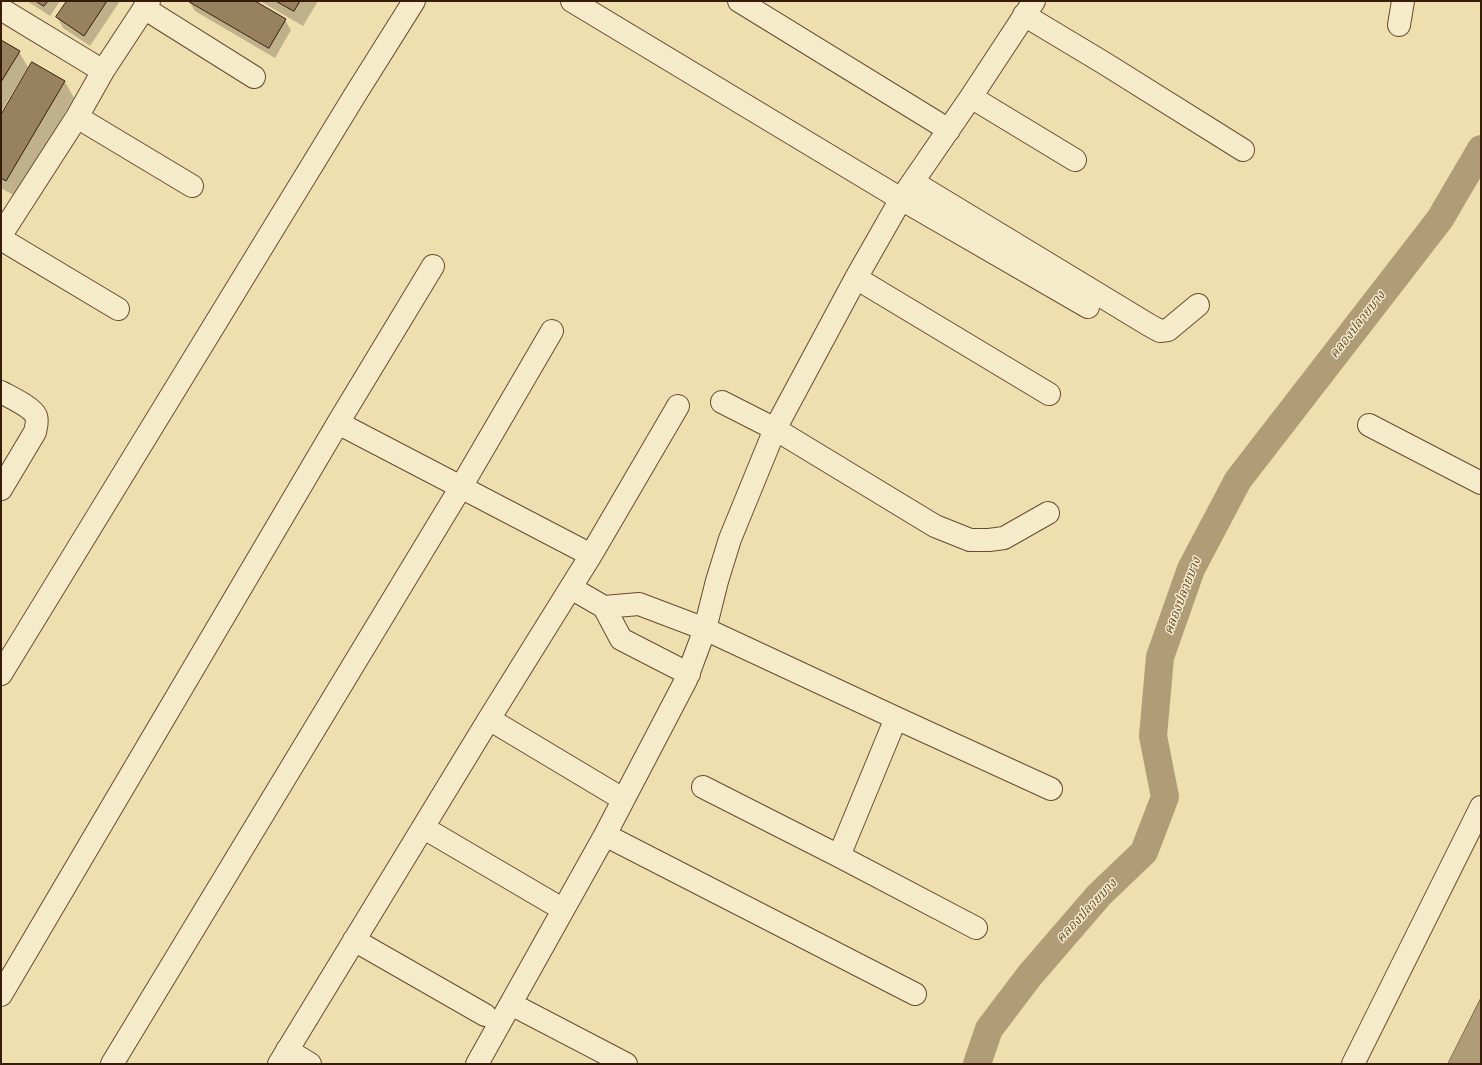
<!DOCTYPE html>
<meta charset="utf-8">
<style>
body{margin:0}
#map{position:relative;width:1482px;height:1065px;overflow:hidden;background:#efdeae;font-family:Alegreya,serif}
canvas{display:block}
.frame{position:absolute;inset:0;border:2px solid #371c09;pointer-events:none}
</style>
<div id="map">
<canvas width="1482" height="1065"></canvas>
<div class="frame"></div>
</div>
<script>
const ctx = document.querySelector('canvas').getContext('2d');
ctx.lineJoin = 'round';
function fill(path, color) { ctx.fillStyle = color; ctx.fill(path, 'evenodd'); }
function trace(path, color, width, dash) { ctx.strokeStyle = color; ctx.lineWidth = width; ctx.lineCap = dash ? 'butt' : 'round'; ctx.setLineDash(dash || []); ctx.stroke(path); }
function drawText(font, color, halo, rows, align = 'center') {
  ctx.font = font + ' Alegreya,"Noto Serif Thai",serif'; ctx.lineWidth = 3; ctx.setLineDash([]); ctx.textBaseline = 'middle'; ctx.strokeStyle = halo; ctx.fillStyle = color; for (const [text, x, y, turn = 0] of rows) {
    ctx.save(); ctx.translate(x, y); ctx.rotate((+turn || 0) * Math.PI / 180); ctx.textAlign = isNaN(turn) ? turn : align; if (halo) ctx.strokeText(text, 0, 0); ctx.fillText(text, 0, 0); ctx.restore();
  }
}
const water = new Path2D(`
 M1481 998V1064H1448Z`);
fill(water, '#b09c76');
trace(water, '#80694a', 1);
fill(new Path2D(`
 M27 1H60L50 16Z
 M67 1H120L90 46 63 28 57 17Z
 M189 1H253L285 20 291 30 275 58 195 11Z
 M260 1H318L303 26Z
 M1 41 19 52 28 67 1 112Z
 M33 63 65 82 74 98 15 196 1 188V117Z`), '#0003');
trace(new Path2D(`
 M977 1064 989 1029 1030 975 1099 895 1144 852 1165 797 1153 736 1160 657 1191 569 1238 480 1440 219 1481 149`), '#b09c76', 28);
const building = new Path2D(`
 M36 1H48L44 6Z
 M67 1H107L84 36 56 17Z
 M188 1H255L286 19 269 48Z
 M276 1H300L294 11Z
 M1 40 20 51 1 82Z
 M32 62 65 81 6 181 1 178V115Z`);
fill(building, '#97815f');
trace(building, '#371c09', 1);
const minor = new Path2D(`
 M572 1 901 199 1088 307
 M739 1 949 130
 M144 8 254 77
 M1 9 103 71
 M1024 15 1104 63 1243 150
 M1399 25 1403 1
 M971 97 1075 160
 M77 117 192 186
 M913 182 1149 325 1160 331 1168 330 1198 305
 M1 235 77 117 103 71 149 1
 M1 239 118 309
 M856 278 1049 394
 M1 392C10 397 32 407 36 416 38 421 36 427 35 432L1 489
 M722 402 775 429 935 526 970 540H989L1004 538 1048 513
 M338 423 591 555
 M1369 425 1481 483
 M571 588 604 607 621 639 689 674
 M604 607 639 604 705 629 896 718 1051 789
 M1 674 355 95 414 1
 M489 719 616 795
 M703 787 839 856 976 928
 M424 828 552 903
 M605 835 915 994
 M839 856 896 718
 M354 940 485 1015
 M1 995 338 423 433 266
 M511 1004 626 1064
 M287 1050 310 1064
 M112 1064 461 487 552 331
 M279 1064 489 719 591 555 678 406
 M477 1064 605 835 686 680 705 629 717 581 730 539 775 429 856 278 901 199 971 97 1034 1
 M1353 1064 1481 807`);
trace(minor, '#654c32', 24);
trace(minor, '#f5eaca', 22);
drawText('italic 13px', '#61492f', '#f5eaca', [
 ["คลองปลายบาง",1358,325,-52],
 ["คลองปลายบาง",1183,596,-69],
 ["คลองปลายบาง",1087,911,-47]
]);
</script>
